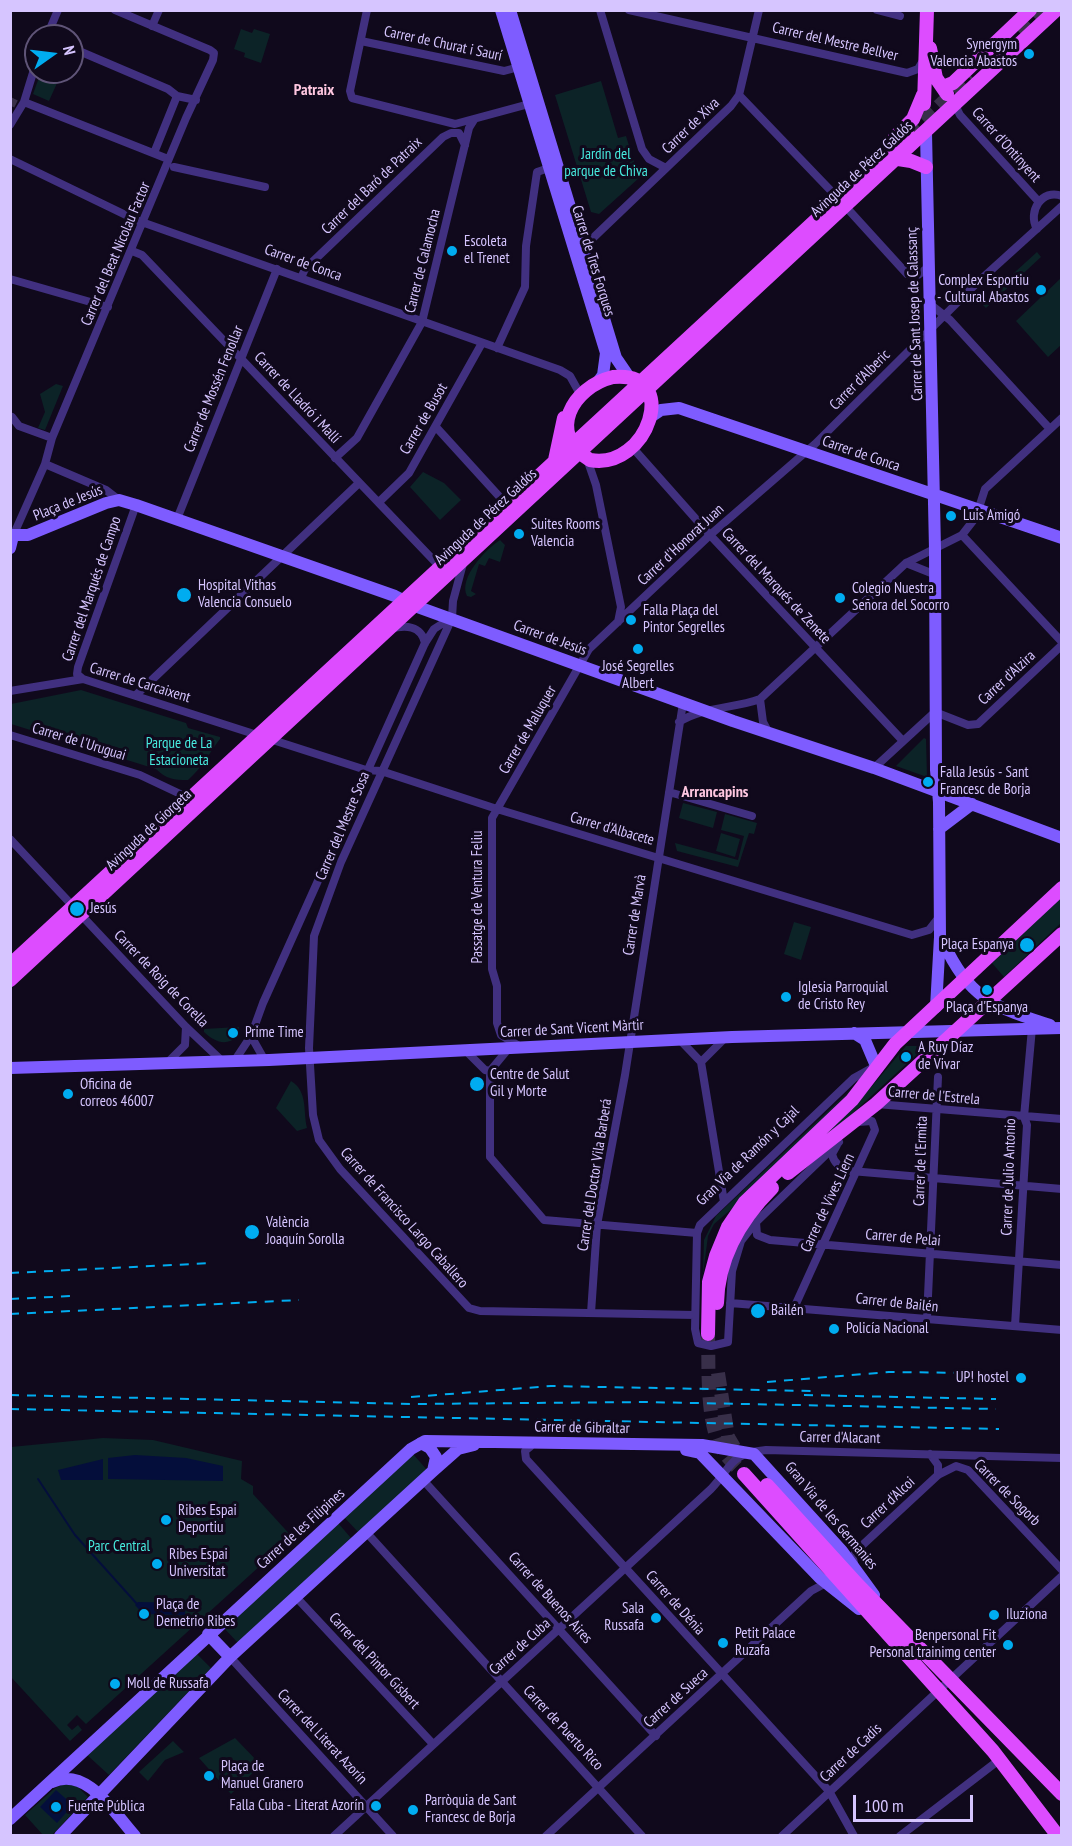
<!DOCTYPE html>
<meta charset="utf-8">
<style>
body{margin:0}
#map{position:relative;width:1072px;height:1846px;overflow:hidden;background:#10091c;font-family:"PT Sans Narrow",sans-serif}
canvas{display:block}
.frame{position:absolute;inset:0;border:12px solid #d6c5ff;pointer-events:none}
.north{position:absolute;left:24px;top:24px;width:60px;height:60px;box-sizing:border-box;background:#10091c;border:2px solid #5f5477;border-radius:50%;rotate:76deg;font-size:16px;font-weight:700;line-height:24px;text-align:center;color:#d6c5ff}
.north::after{content:'';display:block;margin:auto;width:21px;height:27px;background:#00acf0;clip-path:polygon(50% 0,100% 100%,50% 72%,0 100%)}
.scale{position:absolute;left:853px;top:1795px;width:120px;height:27px;box-sizing:border-box;border:3px solid #d6c5ff;border-top:0;padding-left:8px;font-size:18px;line-height:21px;white-space:nowrap;color:#d6c5ff;-webkit-text-stroke:4px #10091c;paint-order:stroke}
</style>
<div id="map">
<canvas width="1072" height="1846"></canvas>
<div class="frame"></div>
<div class="north">N</div>
<div class="scale">100 m</div>
</div>
<script>
const ctx = document.querySelector('canvas').getContext('2d');
ctx.lineJoin = 'round';
function fill(path, color) { ctx.fillStyle = color; ctx.fill(path, 'evenodd'); }
function trace(path, color, width, dash) { ctx.strokeStyle = color; ctx.lineWidth = width; ctx.lineCap = dash ? 'butt' : 'round'; ctx.setLineDash(dash || []); ctx.stroke(path); }
function drawText(font, color, halo, rows, align = 'center') {
  ctx.font = font + ' "PT Sans Narrow",sans-serif'; ctx.lineWidth = 6; ctx.setLineDash([]); ctx.textBaseline = 'middle'; ctx.strokeStyle = halo; ctx.fillStyle = color; for (const [text, x, y, turn = 0] of rows) {
    ctx.save(); ctx.translate(x, y); ctx.rotate((+turn || 0) * Math.PI / 180); ctx.textAlign = isNaN(turn) ? turn : align; if (halo) ctx.strokeText(text, 0, 0); ctx.fillText(text, 0, 0); ctx.restore();
  }
}
fill(new Path2D(`
 M241 29 252 33 254 29 270 34 261 63 244 57 245 53 234 49Z
 M41 72H62L49 101 33 94Z
 M601 81 618 138 626 136 639 178 599 214 591 212 555 95Z
 M1037 252 1041 257 986 308 981 303Z
 M1061 278V345L1048 357 1016 321Z
 M56 384 63 386 45 430 38 428 45 412 40 394Z
 M423 472 444 483 461 500 440 520 410 487Z
 M500 540 505 545 500 562 489 558 485 566 479 564 471 591 476 594 471 597 467 596C458 578 486 549 500 540Z
 M81 690 186 723 188 728 220 737V739C209 753 202 768 188 780 174 780 166 779 156 769L11 724V704Z
 M924 738 926 739 927 777 896 766Z
 M683 803 717 812 713 828 679 818Z
 M725 814 757 823 754 834 749 833 738 867 677 851 675 843 738 860 744 836 721 830Z
 M721 833 740 839 735 857 716 851Z
 M1061 898V923L1004 977 992 963Z
 M794 922 811 927 801 960 784 954Z
 M239 1027 238 1036C226 1047 215 1042 204 1032V1029Z
 M906 1046H926L843 1122 808 1148 867 1092Z
 M291 1081C308 1091 303 1111 307 1128L297 1131 276 1108Z
 M860 1081 742 1200 714 1224 708 1236 703 1274 704 1240 716 1216Z
 M103 1438 153 1440 242 1461 241 1479 253 1486V1494L294 1539 283 1545 86 1724 77 1715 67 1725 72 1730 78 1725 82 1730 70 1741 11 1677V1447Z
 M413 1454 427 1470 358 1532 344 1517Z
 M338 1523 351 1538 238 1643 224 1628Z
 M196 1653 211 1668 109 1775 86 1754Z
 M235 1738 261 1765 231 1794 199 1758Z
 M173 1741 184 1752 165 1760 148 1781 139 1772Z
 M65 1784 77 1786 88 1797 52 1835H43L25 1815 55 1788Z`), '#0c2327');
fill(new Path2D(`
 M135 1455 186 1458 223 1466V1481L108 1479V1458Z
 M103 1459V1480H61L58 1470Z
 M138 1602 186 1603 185 1615 143 1614 135 1605Z
 M56 1790 73 1805 57 1823 40 1807Z`), '#040e3b');
trace(new Path2D(`
 M38 1479 75 1535 137 1604`), '#040e3b', 2);
trace(new Path2D(`
 M10 101 16 104`), '#382f49', 8, [8, 4]);
trace(new Path2D(`
 M1019 32 1041 10
 M908 135 971 76
 M708 1334C709 1365 706 1418 720 1445 726 1457 735 1465 744 1474
 M718 1373 728 1437 740 1457`), '#382f49', 14, [14, 7]);
trace(new Path2D(`
 M367 10 350 91 352 98 455 124 529 104
 M600 10 642 149 649 159 666 168
 M629 10 907 73 918 69 924 59
 M877 10 900 16
 M152 26 159 10
 M47 36 58 10
 M361 41 504 71 519 67
 M72 48 168 89 177 96 196 100
 M739 95 834 194
 M24 102 168 159
 M955 105 960 115 1039 202
 M10 125 24 102 36 63
 M154 153 177 96
 M10 159 136 220 560 370 570 376 580 394
 M174 167 265 187
 M846 207 907 274 918 275 926 269 928 262
 M1037 229C1027 212 1042 188 1062 196
 M577 240 593 238 731 106 739 95 759 10
 M132 251 142 255 440 567
 M301 278 305 269 443 137 451 133H459L465 145
 M10 279 108 307
 M931 305 950 320 1050 429
 M497 348 525 287 526 246 537 172 549 168
 M12 417 19 426 52 438
 M436 427 507 505
 M632 447 710 535 903 741
 M335 458 357 438 422 322 469 128 474 120
 M587 459 596 485 621 607 618 622
 M45 464 106 490 119 500
 M379 502 409 473 482 343
 M177 519 277 269
 M962 535 1062 642
 M13 536 45 464 52 438 186 118 213 60 214 53 210 50 115 10
 M464 560 453 601 452 618 341 862 314 936 309 1048 313 1115 319 1140 340 1169 469 1308 480 1311 695 1315
 M906 563 936 575
 M390 629C405 625 421 625 425 643
 M83 679 77 674 78 667 136 505
 M10 691 83 679 366 770 381 771 497 809 912 935 929 930 940 916
 M136 695 359 483
 M679 722C705 706 733 709 760 699
 M769 733 763 722 760 699 906 563 962 535 976 517 985 489 1062 418
 M10 735 140 775 193 800
 M874 768 935 712 968 725 978 724 1062 645
 M669 792 752 816
 M10 839 186 1027 222 1061
 M251 1036 264 1059
 M679 1039 701 1062 724 1202
 M519 1046 501 1035 497 1023V986L492 969V818L589 649 710 535 815 444 978 282 1062 206
 M509 1048 490 1071V1157L544 1220 697 1233
 M466 1051 485 1070 490 1071
 M235 1060 251 1036 263 1003 425 643 434 629 451 618
 M701 1062 726 1037
 M167 1063 185 1045 186 1027
 M876 1104 1062 1119
 M839 1142 756 1222 741 1241 732 1271 728 1342 711 1346 698 1343 695 1329 697 1233 700 1225 854 1078 872 1068
 M837 1145 832 1154C834 1164 842 1169 851 1171L1062 1189
 M756 1222 757 1235 770 1240 1062 1265
 M730 1303 1062 1330
 M794 1308 875 1130 872 1121 858 1122
 M591 1313 597 1225 625 1075 683 703
 M927 1318 938 1077
 M1015 1326 1027 1125 1024 1117 1032 1028
 M530 1447 525 1451 526 1459 829 1791 854 1836
 M930 1454 938 1465V1475
 M423 1480 656 1736
 M366 1532 642 1836
 M855 1568 853 1558 855 1552 938 1475 956 1466 968 1470 1062 1570
 M296 1597 433 1744
 M230 1657 393 1836
 M334 1836 711 1489C733 1466 728 1454 766 1450L1062 1458
 M546 1836 811 1591 826 1583
 M782 1836 1062 1576
 M900 1836 999 1760`), '#413080', 8);
trace(new Path2D(`
 M501 10 606 353 603 375 598 382
 M510 10 616 358 629 377
 M926 133 935 549 936 770 939 802 940 937 936 1007
 M652 416 661 410 679 408 1062 538
 M10 535H28L106 503 119 500 136 505 395 596 415 606 733 721 874 768 1062 838
 M10 548 13 536
 M939 829 972 804
 M942 940C970 999 991 1006 1050 1025
 M854 1033 865 1040 876 1066
 M10 1068 269 1060 732 1037 1061 1028
 M421 1443 430 1448 436 1457 433 1471
 M686 1450 700 1453 820 1578 859 1609
 M208 1634 230 1657
 M52 1782C87 1766 114 1813 135 1836
 M10 1819 411 1449 425 1441 702 1445 754 1454 842 1551 874 1595
 M60 1836 230 1657 433 1471 458 1449 474 1445`), '#7e5cff', 12);
trace(new Path2D(`
 M930 48 936 78 947 94
 M943 87 953 83 1030 10
 M924 104 927 10
 M895 137 913 119 923 95
 M898 159 911 161 926 167
 M613 377C682 370 648 471 590 460 546 434 572 387 613 377Z
 M555 460 564 418
 M10 965 908 135
 M10 980 1056 10
 M788 1173 876 1104 1062 934
 M717 1303C718 1257 740 1220 772 1188
 M708 1334 709 1282 716 1256 728 1227 745 1202 852 1100 895 1044 1062 888
 M744 1474 993 1751 1058 1836
 M767 1485 858 1585 1062 1794`), '#dd4cff', 14);
trace(new Path2D(`
 M10 1273 213 1263
 M10 1299 72 1296
 M10 1314 299 1300
 M767 1382 889 1372 977 1373
 M10 1395 414 1404 646 1402 996 1409
 M804 1395 996 1399
 M411 1397 551 1386 813 1391
 M10 1409 999 1429`), '#00acf0', 2, [9, 8]);
for (const [x, y, r, color] of [
 [1029,54,6,"#00acf0"],
 [452,251,6,"#00acf0"],
 [1041,290,6,"#00acf0"],
 [951,516,6,"#00acf0"],
 [519,534,6,"#00acf0"],
 [184,595,8,"#00acf0"],
 [840,598,6,"#00acf0"],
 [631,620,6,"#00acf0"],
 [638,649,6,"#00acf0"],
 [928,782,6,"#00acf0"],
 [77,909,8,"#00acf0"],
 [1027,945,8,"#00acf0"],
 [987,990,6,"#00acf0"],
 [786,997,6,"#00acf0"],
 [233,1033,6,"#00acf0"],
 [906,1057,6,"#00acf0"],
 [477,1084,8,"#00acf0"],
 [68,1094,6,"#00acf0"],
 [252,1232,8,"#00acf0"],
 [758,1311,8,"#00acf0"],
 [834,1329,6,"#00acf0"],
 [1021,1378,6,"#00acf0"],
 [166,1520,6,"#00acf0"],
 [157,1564,6,"#00acf0"],
 [144,1614,6,"#00acf0"],
 [994,1615,6,"#00acf0"],
 [656,1618,6,"#00acf0"],
 [723,1643,6,"#00acf0"],
 [1008,1645,6,"#00acf0"],
 [115,1684,6,"#00acf0"],
 [209,1776,6,"#00acf0"],
 [376,1806,6,"#00acf0"],
 [56,1807,6,"#00acf0"],
 [413,1810,6,"#00acf0"]
]) { const dot = new Path2D(); dot.arc(x, y, r, 0, 2 * Math.PI); ctx.fillStyle = color; ctx.fill(dot); trace(dot, '#10091c', 2); }
drawText('15px', '#d6c5ff', '#10091c', [
 ["Carrer del Mestre Bellver",835,42,13],
 ["Carrer de Churat i Saurí",443,44,12],
 ["Carrer de Xiva",691,126,-44],
 ["Carrer d'Ontinyent",1006,145,48],
 ["Avinguda de Pérez Galdós",862,169,-43],
 ["Carrer del Baró de Patraix",372,186,-44],
 ["Carrer del Beat Nicolau Factor",116,254,-67],
 ["Carrer de Calamocha",423,261,-76],
 ["Carrer de Tres Forques",593,261,73],
 ["Carrer de Conca",303,263,20],
 ["Carrer de Sant Josep de Calassanç",915,314,-92],
 ["Carrer d'Alberic",860,380,-45],
 ["Carrer de Mossén Fenollar",214,389,-68],
 ["Carrer de Lladró i Mallí",297,398,47],
 ["Carrer de Busot",424,419,-60],
 ["Carrer de Conca",861,454,19],
 ["Plaça de Jesús",68,503,-22],
 ["Avinguda de Pérez Galdós",486,517,-43],
 ["Carrer d'Honorat Juan",681,545,-43],
 ["Carrer del Marqués de Zenete",776,586,47],
 ["Carrer del Marqués de Campo",92,589,-71],
 ["Carrer de Jesús",550,638,20],
 ["Carrer d'Alzira",1007,678,-43],
 ["Carrer de Carcaixent",140,683,17],
 ["Carrer de Maluquer",528,730,-60],
 ["Carrer de l'Uruguai",79,742,17],
 ["Carrer del Mestre Sosa",343,826,-67],
 ["Carrer d'Albacete",612,829,16],
 ["Avinguda de Giorgeta",149,830,-43],
 ["Passatge de Ventura Feliu",478,897,-90],
 ["Carrer de Marvà",635,915,-81],
 ["Carrer de Roig de Corella",161,979,46],
 ["Carrer de Sant Vicent Màrtir",572,1029,-3],
 ["Carrer de l'Estrela",934,1096,5],
 ["Gran Via de Ramón y Cajal",748,1156,-44],
 ["Carrer de l'Ermita",921,1161,-88],
 ["Carrer del Doctor Vila Barberá",595,1175,-81],
 ["Carrer de Julio Antonio",1009,1177,-88],
 ["Carrer de Vives Liern",828,1203,-65],
 ["Carrer de Francisco Largo Caballero",404,1218,48],
 ["Carrer de Pelai",903,1238,5],
 ["Carrer de Bailén",897,1303,6],
 ["Carrer de Gibraltar",582,1428,1],
 ["Carrer d'Alacant",840,1438,1],
 ["Carrer de Sogorb",1007,1493,45],
 ["Carrer d'Alcoi",888,1503,-43],
 ["Gran Via de les Germanies",831,1516,50],
 ["Carrer de les Filipines",301,1529,-42],
 ["Carrer de Buenos Aires",550,1598,48],
 ["Carrer de Dénia",675,1603,48],
 ["Carrer de Cuba",520,1647,-42],
 ["Carrer del Pintor Gisbert",374,1661,47],
 ["Carrer de Sueca",676,1698,-42],
 ["Carrer de Puerto Rico",563,1728,47],
 ["Carrer del Literat Azorín",322,1737,47],
 ["Carrer de Cadis",851,1753,-43]
]);
drawText('15px', '#d6c5ff', '#10091c', [
 ["Synergym",1017,45,"right"],
 ["Valencia Abastos",1017,62,"right"],
 ["Escoleta",464,242],
 ["el Trenet",464,259],
 ["Complex Esportiu",1029,281,"right"],
 ["- Cultural Abastos",1029,298,"right"],
 ["Luis Amigó",963,516],
 ["Suites Rooms",531,525],
 ["Valencia",531,542],
 ["Hospital Vithas",198,586],
 ["Valencia Consuelo",198,603],
 ["Colegio Nuestra",852,589],
 ["Señora del Socorro",852,606],
 ["Falla Plaça del",643,611],
 ["Pintor Segrelles",643,628],
 ["José Segrelles",638,667,"center"],
 ["Albert",638,684,"center"],
 ["Falla Jesús - Sant",940,773],
 ["Francesc de Borja",940,790],
 ["Jesús",90,909],
 ["Plaça Espanya",1014,945,"right"],
 ["Iglesia Parroquial",798,988],
 ["de Cristo Rey",798,1005],
 ["Plaça d'Espanya",987,1008,"center"],
 ["Prime Time",245,1033],
 ["A Ruy Díaz",918,1048],
 ["de Vivar",918,1065],
 ["Centre de Salut",490,1075],
 ["Gil y Morte",490,1092],
 ["Oficina de",80,1085],
 ["correos 46007",80,1102],
 ["València",266,1223],
 ["Joaquín Sorolla",266,1240],
 ["Bailén",771,1311],
 ["Policía Nacional",846,1329],
 ["UP! hostel",1009,1378,"right"],
 ["Ribes Espai",178,1511],
 ["Deportiu",178,1528],
 ["Ribes Espai",169,1555],
 ["Universitat",169,1572],
 ["Plaça de",156,1605],
 ["Demetrio Ribes",156,1622],
 ["Sala",644,1609,"right"],
 ["Russafa",644,1626,"right"],
 ["Iluziona",1006,1615],
 ["Petit Palace",735,1634],
 ["Ruzafa",735,1651],
 ["Benpersonal Fit",996,1636,"right"],
 ["Personal trainimg center",996,1653,"right"],
 ["Moll de Russafa",127,1684],
 ["Plaça de",221,1767],
 ["Manuel Granero",221,1784],
 ["Parròquia de Sant",425,1801],
 ["Francesc de Borja",425,1818],
 ["Falla Cuba - Literat Azorín",364,1806,"right"],
 ["Fuente Pública",68,1807]
], 'left');
drawText('15px', '#47e9de', '#10091c', [
 ["Jardín del",606,155],
 ["parque de Chiva",606,172],
 ["Parque de La",179,744],
 ["Estacioneta",179,761],
 ["Parc Central",119,1547]
]);
drawText('bold 16px', '#ffc7e0', '#10091c', [
 ["Patraix",314,90],
 ["Arrancapins",715,792]
]);
</script>
